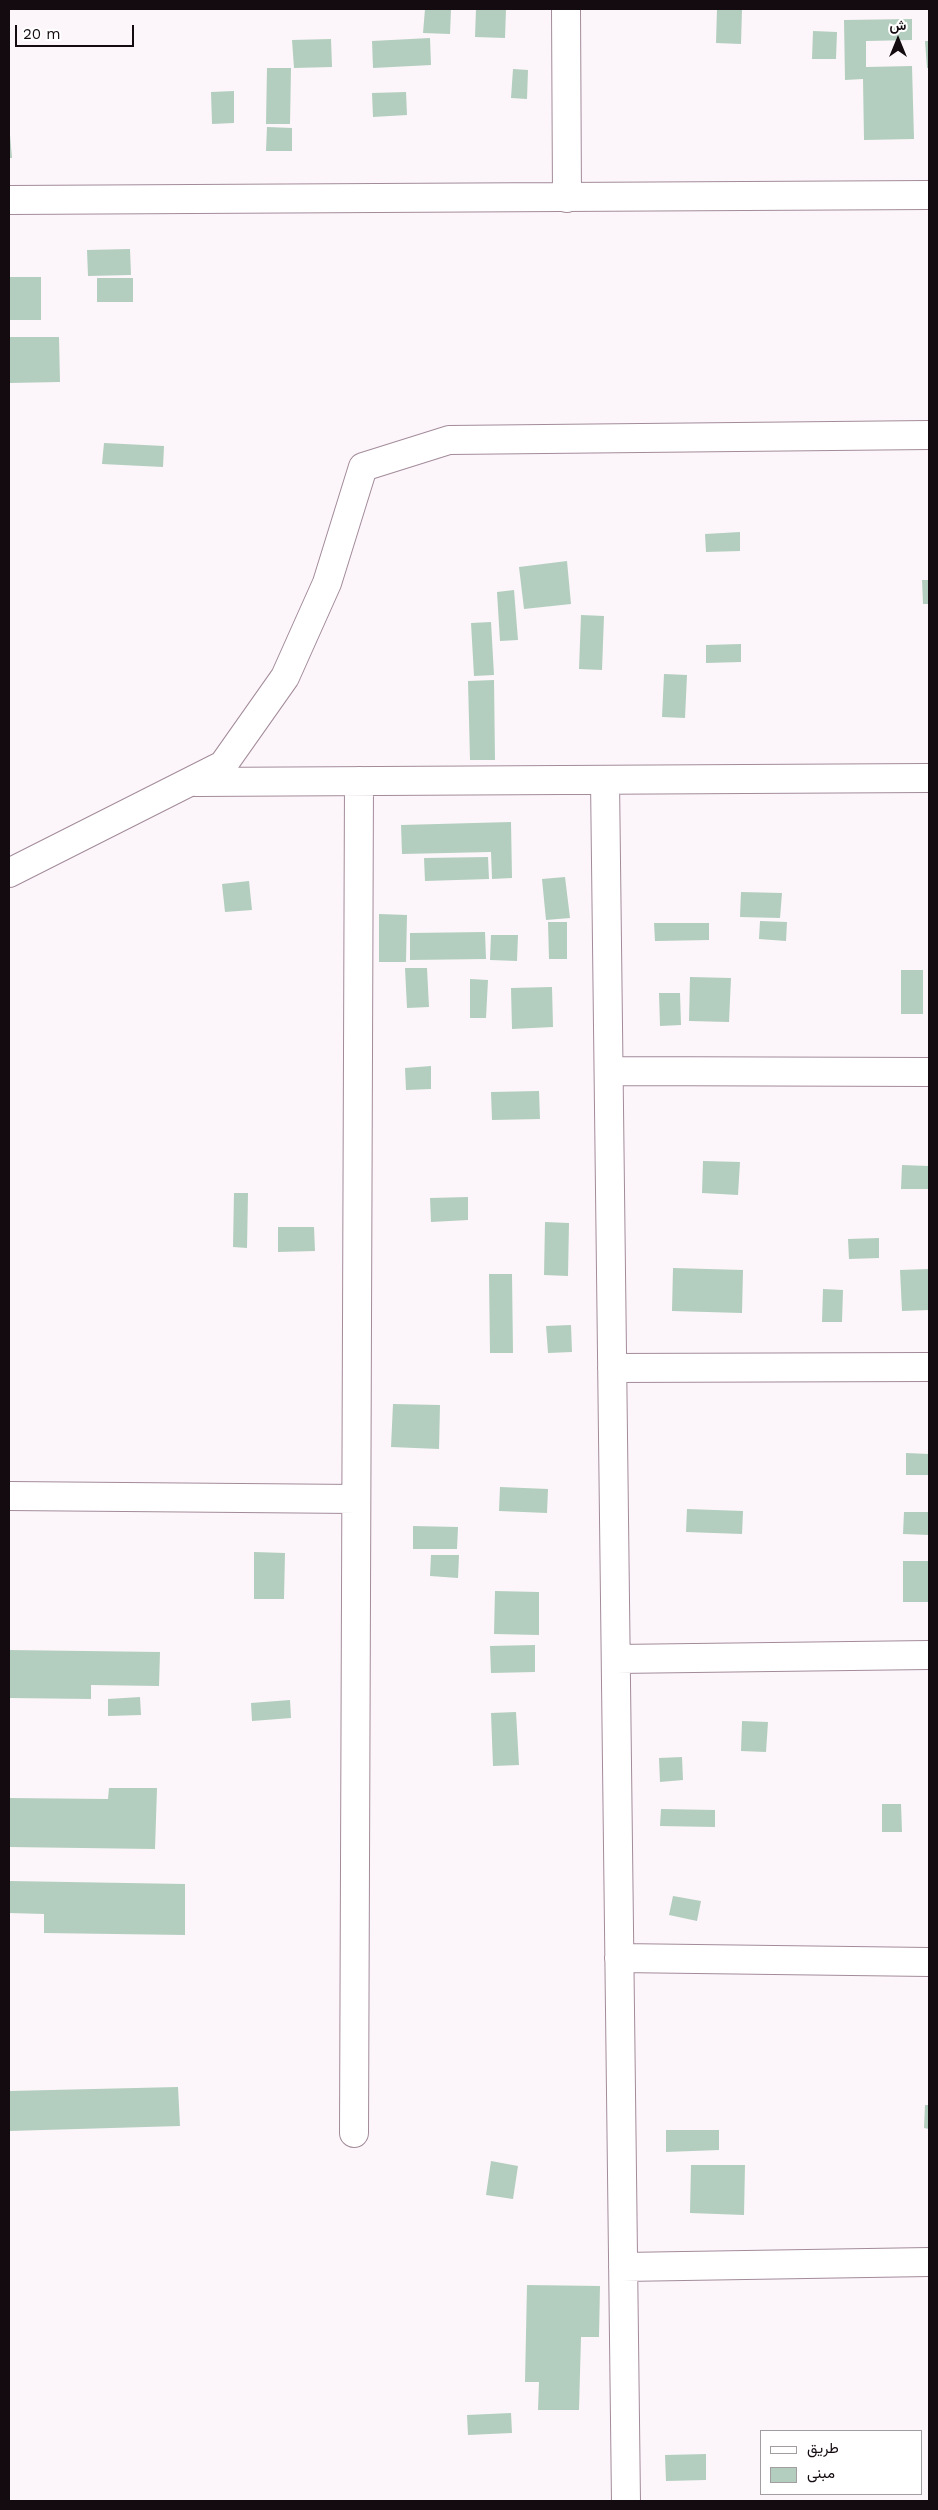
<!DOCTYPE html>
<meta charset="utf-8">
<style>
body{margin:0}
#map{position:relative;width:938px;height:2510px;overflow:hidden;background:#fcf6fa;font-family:"Work Sans",Vazirmatn,sans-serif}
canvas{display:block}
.frame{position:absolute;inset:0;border:10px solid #140b11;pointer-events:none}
.legend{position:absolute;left:760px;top:2430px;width:162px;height:65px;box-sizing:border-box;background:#fff;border:1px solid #a19da0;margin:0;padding:6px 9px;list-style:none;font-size:15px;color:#140b11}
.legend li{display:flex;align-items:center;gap:10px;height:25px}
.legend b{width:25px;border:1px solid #a19da0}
.north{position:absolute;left:873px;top:15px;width:50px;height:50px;-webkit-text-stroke:4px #fff;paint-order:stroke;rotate:0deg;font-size:14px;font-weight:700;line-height:20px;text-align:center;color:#140b11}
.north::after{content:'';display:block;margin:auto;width:18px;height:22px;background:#140b11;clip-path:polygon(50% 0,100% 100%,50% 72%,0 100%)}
.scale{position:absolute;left:15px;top:25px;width:119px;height:22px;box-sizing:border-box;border:2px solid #140b11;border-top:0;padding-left:6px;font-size:15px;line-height:18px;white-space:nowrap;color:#140b11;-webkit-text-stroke:4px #fff;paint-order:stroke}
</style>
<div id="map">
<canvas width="938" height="2510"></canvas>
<div class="frame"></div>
<ul class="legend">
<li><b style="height:6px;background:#fff"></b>طريق</li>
<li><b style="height:14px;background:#b3cebe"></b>مبنى</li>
</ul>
<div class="north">ش</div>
<div class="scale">20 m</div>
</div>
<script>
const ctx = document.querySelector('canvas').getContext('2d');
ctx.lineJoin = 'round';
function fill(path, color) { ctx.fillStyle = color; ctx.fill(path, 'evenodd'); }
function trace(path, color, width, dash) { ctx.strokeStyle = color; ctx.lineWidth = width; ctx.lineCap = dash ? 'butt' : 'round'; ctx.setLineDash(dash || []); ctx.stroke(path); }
fill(new Path2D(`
 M425 9H451L450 34 423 33Z
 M476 9H506L505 38 475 37Z
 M717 9H742L741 44 716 43Z
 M912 19V40L866 41V67L912 66 914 139 864 140 863 79 845 80 844 20Z
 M813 31 837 32 836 59H812Z
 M430 38 431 65 373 68 372 41Z
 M331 39 332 67 294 68 292 40Z
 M925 41H929V68H927Z
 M267 68H291L290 124H266Z
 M513 69 528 70 527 99 511 98Z
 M234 91V123L212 124 211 92Z
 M406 92 407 115 373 117 372 93Z
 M9 123 12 158H9Z
 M267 127 292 128V151H266Z
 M130 249 131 275 88 276 87 250Z
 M9 277H41V320H9Z
 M97 278H133V302H97Z
 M9 337H59L60 382 9 383Z
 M104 443 164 446 163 467 102 464Z
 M740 532V551L706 552 705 534Z
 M567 561 571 604 524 609 519 567Z
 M922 580H929V604H923Z
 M514 590 518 640 500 641 497 592Z
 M581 615 604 616 602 670 579 669Z
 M491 622 494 675 474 676 471 623Z
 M741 644V662L706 663V645Z
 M664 674 687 675 685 718 662 717Z
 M494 680 495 760H470L468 681Z
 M511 822 512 878 492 879 491 852 402 854 401 825Z
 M488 857 489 879 425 881 424 858Z
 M565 877 570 918 546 920 542 879Z
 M249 881 252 910 225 912 222 884Z
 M741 892 782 893 780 918 740 917Z
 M379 914 407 915 406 962H379Z
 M760 921 787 922 786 941 759 939Z
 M548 922H567V959H549Z
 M654 923H709V940L655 941Z
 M485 932 486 959 410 960V933Z
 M491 935H518L517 961 490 960Z
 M405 968H427L429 1007 407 1008Z
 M901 970H923V1014H901Z
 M690 977 731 978 729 1022 689 1021Z
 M470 979 488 980 486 1018H470Z
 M552 987 553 1027 512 1029 511 988Z
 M659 993H680L681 1025 660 1026Z
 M431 1066V1089L406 1090 405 1068Z
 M539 1091 540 1119 492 1120 491 1092Z
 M703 1161 740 1162 738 1195 702 1193Z
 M902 1165 929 1166 928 1189H901Z
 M234 1193H248L247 1248 233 1247Z
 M468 1197V1220L431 1222 430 1198Z
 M545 1222 569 1223 568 1276 544 1275Z
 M278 1227H314L315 1251 278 1252Z
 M879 1238V1258L849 1259 848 1239Z
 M673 1268 743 1270 742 1313 672 1311Z
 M929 1269V1310L902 1311 900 1270Z
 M489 1274H512L513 1353H490Z
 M823 1289 843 1290 842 1322H822Z
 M571 1325 572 1352 548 1353 546 1326Z
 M393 1404 440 1405 439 1449 391 1447Z
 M906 1453 929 1454V1475H906Z
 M500 1487 548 1489 547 1513 499 1511Z
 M687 1509 743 1511 742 1534 686 1532Z
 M904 1512H929V1535L903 1534Z
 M413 1526 458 1527 457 1549H413Z
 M254 1552 285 1553 284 1599H254Z
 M431 1555H459L458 1578 430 1576Z
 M903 1561H929V1602H903Z
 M495 1591 539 1592V1635L494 1634Z
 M535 1645V1672L491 1673 490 1646Z
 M9 1650 160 1652 159 1686 91 1685V1699L9 1698Z
 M140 1697 141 1715 108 1716V1699Z
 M290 1700 291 1718 252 1721 251 1703Z
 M516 1712 519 1765 493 1766 491 1713Z
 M742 1721 768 1722 766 1752 741 1751Z
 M682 1757 683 1780 660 1782 659 1758Z
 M109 1788H157L155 1849 9 1847V1798L108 1799Z
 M882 1804H901L902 1832H882Z
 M661 1809 715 1810V1827L660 1826Z
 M9 1881 185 1884V1935L44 1933V1914L9 1913Z
 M673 1896 701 1901 697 1921 669 1915Z
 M178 2087 180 2126 9 2131V2091Z
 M925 2105H929V2129L924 2128Z
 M666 2130H719V2150L666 2152Z
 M491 2161 518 2166 513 2199 486 2195Z
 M691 2165H745L744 2215 690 2213Z
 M527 2285 600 2286 599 2337H581L579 2410H538L539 2382H525Z
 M511 2413 512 2433 468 2435 467 2415Z
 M706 2454V2480L666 2481 665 2455Z`), '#b3cebe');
const minor = new Path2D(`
 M566 9 567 198
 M9 200 929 195
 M605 780 626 2501
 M196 782 929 778
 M9 873 223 765 285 677 327 583 363 467 449 440 929 435
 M609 1071 929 1072
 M612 1368 929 1367
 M9 1496 356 1499
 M616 1659 929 1655
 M619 1958 929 1962
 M354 2133 359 781
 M623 2267 929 2262`);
trace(minor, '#a38b9a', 30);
trace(minor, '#fff', 28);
</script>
